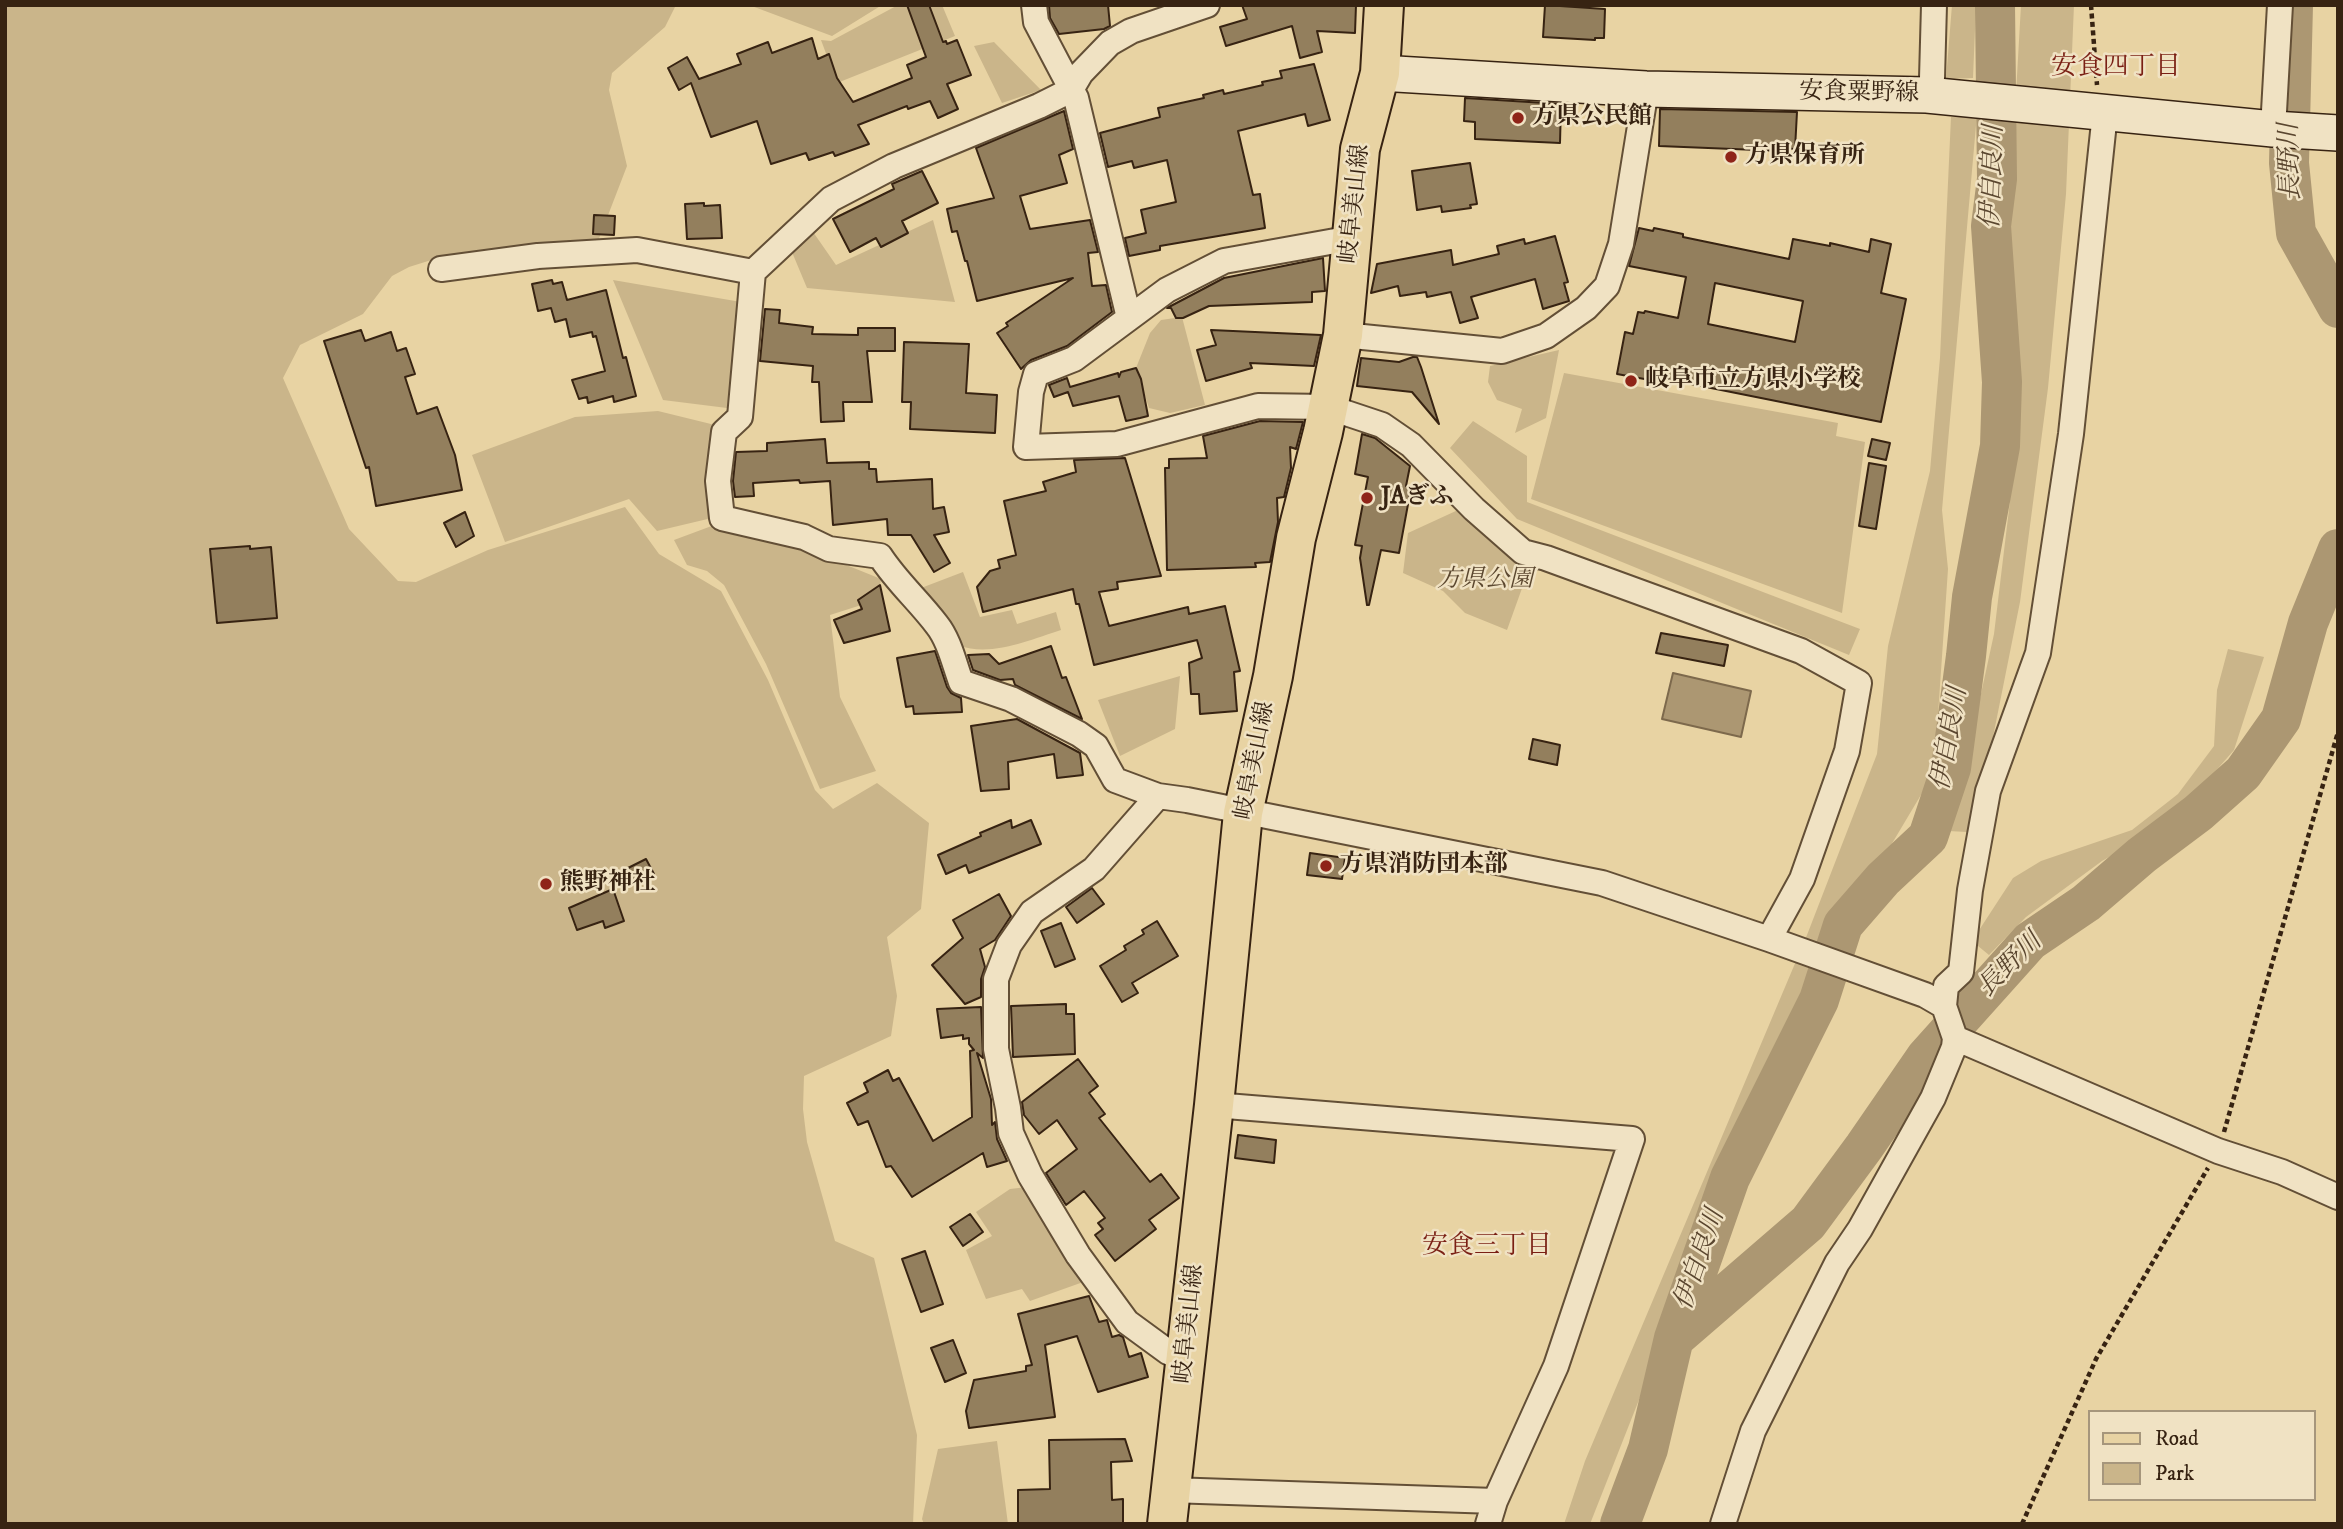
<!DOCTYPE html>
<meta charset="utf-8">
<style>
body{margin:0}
#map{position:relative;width:2343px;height:1529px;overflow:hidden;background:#e8d3a3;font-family:"IM FELL DW Pica",serif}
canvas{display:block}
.frame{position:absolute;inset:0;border:7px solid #372312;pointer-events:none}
.legend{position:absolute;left:2088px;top:1410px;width:228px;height:91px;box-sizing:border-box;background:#f0e2c3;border:2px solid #a6967c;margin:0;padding:9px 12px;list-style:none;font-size:21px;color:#372312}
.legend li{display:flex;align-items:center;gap:14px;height:35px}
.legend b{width:35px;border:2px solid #a6967c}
</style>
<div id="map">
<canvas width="2343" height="1529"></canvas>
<div class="frame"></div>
<ul class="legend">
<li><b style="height:9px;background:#e8d3a3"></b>Road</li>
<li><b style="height:19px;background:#cab58a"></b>Park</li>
</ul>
</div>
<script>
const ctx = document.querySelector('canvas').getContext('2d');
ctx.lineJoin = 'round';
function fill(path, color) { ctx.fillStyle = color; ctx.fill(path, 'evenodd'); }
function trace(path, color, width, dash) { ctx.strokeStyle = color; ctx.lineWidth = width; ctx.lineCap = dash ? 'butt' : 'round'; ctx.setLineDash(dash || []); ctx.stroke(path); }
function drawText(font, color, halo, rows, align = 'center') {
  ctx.font = font + ' "IM FELL DW Pica","Noto Serif JP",serif'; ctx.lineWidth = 5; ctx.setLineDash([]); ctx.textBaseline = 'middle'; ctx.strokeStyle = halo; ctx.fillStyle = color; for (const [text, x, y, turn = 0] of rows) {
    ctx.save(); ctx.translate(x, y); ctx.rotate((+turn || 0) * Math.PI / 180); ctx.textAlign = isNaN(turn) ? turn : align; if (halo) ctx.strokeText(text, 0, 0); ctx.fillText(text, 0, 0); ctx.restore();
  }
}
fill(new Path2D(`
 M5 5H676L665 27 612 73 609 90 627 166 595 249 444 256 409 267 392 276 363 314 300 345 283 378 349 529 398 581 416 582 488 550 625 507 659 554 721 591 768 680 815 790 833 809 877 783 929 823 921 909 887 937 897 996 891 1036 804 1076 803 1109 807 1142 835 1241 874 1258 917 1435 913 1524H5Z
 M749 5H882L832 36Z
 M898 5H942L955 36 837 83 821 40 831 41Z
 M1952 5H1976L1973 78 1946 79Z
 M2021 5H2074L2066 194 2048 388 2020 602 1992 742 1967 832 1948 831 1969 749 1994 634 2010 501V200Z
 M994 42 1041 90 1002 103 974 46Z
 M1977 114 1942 510 1948 569 1934 773 1872 877 1847 902 1830 941 1696 1243 1646 1382 1590 1524H1564L1585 1461 1807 935 1877 754 1888 646 1930 471 1940 358 1951 117Z
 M933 220 955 302 807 288 789 245 811 229 836 265Z
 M613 280 741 302 727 408 663 400Z
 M1182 317 1205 405 1170 413 1149 408 1136 368 1150 333 1161 320Z
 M1559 350 1546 418 1515 433 1522 409 1497 400 1488 382 1490 366Z
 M1564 373 1838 423 1836 436 1865 442 1842 613 1531 499Z
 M658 411 715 425 716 517 657 531 629 499 505 542 472 455 575 417Z
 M1473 421 1527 456V502L1860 629 1849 655 1517 519 1450 448Z
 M1458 510 1530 566 1507 630 1465 613 1443 591 1403 573 1408 533Z
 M717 524 839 562 881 579 877 600 830 615 840 697 876 771 820 789 766 664 724 585 707 571 687 565 674 540Z
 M963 572 980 617 1012 610 1017 624 1056 612 1061 630C1023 642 972 666 938 632 927 620 918 606 908 593Z
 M2228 649 2264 657 2234 750 2172 821 2102 861 2026 917 1989 955 1972 941 2013 878 2041 861 2132 830 2178 794 2214 746 2217 690Z
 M1180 676 1175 729 1120 756 1098 700Z
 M1027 1187 1086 1281 1030 1301 1022 1289 986 1299 966 1250 992 1236 976 1212 1010 1189Z
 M997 1441 1008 1524H924L922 1519 938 1449Z`), '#cab58a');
const water = new Path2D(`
 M1673 673 1751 691 1741 737 1662 719Z`);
fill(water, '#ac9772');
trace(water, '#7d694c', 2);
trace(new Path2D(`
 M2293 5 2289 163 2296 233 2338 308
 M1676 1337 1808 1223 1864 1147 1926 1057 2030 941 2086 903 2142 855 2198 813 2243 773 2281 719 2308 623 2338 549
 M1620 1524 1648 1449 1674 1338 1730 1178 1819 1000 1843 925 1883 879 1928 837 1951 768 1966 656 1972 597 2000 446 2002 382 1991 226 1997 179 1995 5`), '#ac9772', 40);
const building = new Path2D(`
 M907 5H929L943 42 946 41 947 44 957 40 971 75 947 84 958 109 938 118 930 101 908 109 907 106 858 125 869 144 835 156 833 152 809 160 806 153 771 164 757 121 711 137 691 83 679 90 668 68 687 57 699 79 741 64 737 54 768 42 772 53 812 38 818 59 829 54 837 78 853 102 912 78 907 65 926 57Z
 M1049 5H1108L1110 26 1104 29 1059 34 1050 18Z
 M1242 5H1356L1355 33 1317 31 1322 52 1300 58 1292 26 1226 46 1220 27 1247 19Z
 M1545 5 1605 9 1604 38H1595V40L1543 37Z
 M1314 64 1330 120 1308 126 1305 114 1238 131 1253 195 1260 194 1265 228 1160 246V250L1129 256 1125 238 1146 233 1141 210 1176 202 1167 160 1134 168 1132 161 1108 167 1100 133 1160 117 1158 108 1204 98 1203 95 1223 90 1224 94 1263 85 1262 82 1282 78 1280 71Z
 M1465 98 1561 104 1560 143 1475 139V122L1464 121Z
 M1660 109 1797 112 1795 149 1782 148V151L1659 146Z
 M1064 111 1073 149 1059 155 1067 183 1020 196 1030 229 1090 220 1098 252 1088 253 1092 286 1106 285 1112 312 1067 346 1031 360 1021 369 997 333 1008 326 1006 323 1073 278 977 301 967 261H965L957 231 952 232 947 209 994 198 976 148Z
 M1470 163 1477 204 1470 205 1471 208 1442 212 1441 206 1417 210 1412 171Z
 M922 171 938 203 902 221 908 233 881 247 876 238 850 252 833 219 894 189 892 184Z
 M704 203V206L720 205 722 238 687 239 685 204Z
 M594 215 615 216 614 235 593 234Z
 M1639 228 1653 231 1654 228 1683 234V237L1789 259 1793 239 1830 246V243L1869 252 1871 239 1891 244 1881 293 1906 299 1881 422 1651 376 1650 380 1617 374 1625 332 1633 334 1638 312 1644 313 1645 311 1678 318 1686 277 1629 266ZM1715 283 1803 301 1795 342 1708 324Z
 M1555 236 1568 282 1564 283 1569 301 1543 309 1535 279 1471 297 1478 318 1460 323 1451 292 1427 297 1426 292 1400 296 1398 286 1371 293 1377 264 1451 250 1453 265 1499 254 1497 246 1524 239 1525 244Z
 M1323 258 1325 291 1312 292V302L1209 306 1183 318H1176L1171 308H1167L1224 278Z
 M552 280 553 284 562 282 567 300 606 290 623 358 626 357 636 396 614 402 613 396 588 403 587 397 579 399 572 380 605 371 596 336 593 337 592 332 570 337 566 319 555 322 551 308 538 311 532 284Z
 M765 309 780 310 779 323 813 327 812 334 858 335V328H895V351H867L872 402H843L844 421 821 422 819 382H812L813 366 760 361Z
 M361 330 365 341 391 332 397 351 406 348 415 374 405 377 417 414 437 407 455 455 462 490 376 506 369 467 366 468 324 341Z
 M1211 330 1321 335 1314 366 1250 363 1252 368 1206 381 1197 350 1216 345Z
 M904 342 969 344 966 393 997 395 995 433 910 429 911 402H902Z
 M1413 357H1417L1421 367 1439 424 1412 392 1357 386 1361 358 1399 362Z
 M1136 368 1141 379 1148 416 1140 418 1126 421 1119 396 1073 406 1068 392 1054 397 1049 385 1067 378 1070 387 1118 373 1119 377 1121 372Z
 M1260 421 1303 422 1296 449 1290 447 1291 468 1284 497 1277 498 1278 522 1270 562 1255 563 1256 567 1167 570 1165 468H1169V459L1207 458 1203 436Z
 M1362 434 1375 438 1410 466 1406 486 1411 488 1399 553 1381 550 1369 605H1367L1360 558 1362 546 1355 545 1368 477 1355 474Z
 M825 439 827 463 869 462V469H876L877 482 932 479 933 509 944 507 949 532 934 535 950 563 934 572 911 535H888L887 519 833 525 830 481 800 483 799 480 753 483 754 496 735 497 733 481 736 452 767 451V443Z
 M1872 439 1890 443 1886 460 1868 456Z
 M1125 458 1161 576 1117 582 1118 589 1099 592 1109 626 1188 607 1189 614 1225 606 1240 671 1234 672 1237 711 1200 714 1199 694H1191L1189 663 1202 658 1197 640 1094 665 1079 604H1076L1073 589 983 612 977 587 990 571 1000 568 998 560 1016 555 1004 501 1046 491 1043 482 1076 472 1074 460Z
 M1869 463 1886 466 1876 529 1859 526Z
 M465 512 474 536 456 547 444 523Z
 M250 546V549L271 547 277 618 217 623 210 549Z
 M880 585 890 631 844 643 834 620 862 609 858 600Z
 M1661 633 1728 645 1724 666 1656 653Z
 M1051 646 1062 678 1066 677 1082 719 1015 685 1013 679 1000 680 973 670 968 655 989 654 999 664Z
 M935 651 947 687 951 693 961 698 962 712 914 714 913 706 906 707 897 658Z
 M1017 719 1080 753 1083 775 1057 778 1054 754 1008 762 1009 789 981 791 971 726Z
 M1533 739 1560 745 1557 765 1529 759Z
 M1011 820 1012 828 1031 820 1041 844 969 873 966 865 946 874 938 855 981 836 980 833Z
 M1310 853 1345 858 1342 879 1307 875Z
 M646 859 654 874 632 885 624 870Z
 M1092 888 1104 904 1077 923 1066 907Z
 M613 889 624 921 605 928 603 921 577 930 569 908Z
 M999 894 1011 916 995 940 980 949 985 967 981 979V997L965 1004 932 965 963 938 953 920Z
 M1157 921 1178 956 1132 983 1138 993 1122 1002 1100 966 1126 950 1124 946 1144 934 1142 930Z
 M1061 923 1075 959 1055 967 1041 931Z
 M1066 1004V1014H1074L1075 1054 1013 1057 1011 1006Z
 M981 1007 983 1058 977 1053 991 1099 992 1125 995 1122 997 1139 1007 1161 987 1167 983 1153 912 1197 891 1166 886 1167 868 1121 858 1125 847 1103 868 1092 864 1083 888 1070 893 1081 899 1078 933 1141 972 1117 970 1051 974 1050 969 1044V1038L963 1039V1035L941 1038 937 1009Z
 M1078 1059 1098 1086 1089 1093 1105 1114 1099 1118 1150 1182 1161 1174 1179 1198 1149 1220 1156 1229 1115 1261 1095 1235 1103 1229 1098 1223 1105 1218 1084 1191 1066 1205 1046 1173 1077 1149 1057 1120 1039 1134 1024 1115 1022 1102Z
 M1238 1135 1276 1140 1274 1163 1235 1158Z
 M970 1214 983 1232 963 1246 950 1227Z
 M925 1251 943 1304 921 1312 902 1259Z
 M1089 1296 1099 1322 1107 1320 1112 1337 1119 1335 1123 1337 1129 1357 1141 1353 1148 1377 1098 1392 1077 1336 1045 1345 1055 1417 969 1428 966 1411 974 1380 1026 1371V1366L1032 1365 1018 1314Z
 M953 1340 966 1373 945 1382 931 1348Z
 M1125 1439 1132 1461 1111 1462 1112 1500 1123 1499V1524H1018V1490L1050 1489 1049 1440Z`);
fill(building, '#937f5d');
trace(building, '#372312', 2);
const minor = new Path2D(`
 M1034 5 1036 22 1076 98 1129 318
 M1207 5 1131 31 1110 43 1081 73 1071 90 1039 106 894 166 831 199 753 272 740 417 724 432 718 481 722 518 804 537 829 549 880 556C897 582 918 600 937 625 949 640 954 663 961 682L1011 699 1079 734 1096 746 1115 780 1158 796 1187 800 1602 883 1769 939 1925 995 1944 1006
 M1932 78 1934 5
 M2273 129 2280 5
 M1352 238 1224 261 1167 290 1074 359 1036 374 1031 392 1026 447 1117 444 1258 406 1328 407 1382 425 1411 445 1474 509 1523 552 1546 558 1801 651 1859 683 1847 751 1802 879 1769 939
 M441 269 538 256 637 250 753 272
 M1343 335 1502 351 1546 336 1586 308 1607 286 1621 244 1646 89
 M1158 796 1094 869 1032 912 1009 945 996 979V1049L1008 1108 1011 1133 1030 1175 1078 1255 1127 1322 1168 1352 1186 1360
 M1955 1038 2218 1151 2282 1172 2338 1197
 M1214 1105 1632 1139 1556 1366 1495 1501 1488 1524
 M1170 1490 1495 1501
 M1723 1524 1753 1431 1837 1263 1860 1229 1933 1098 1954 1047 1955 1038 1944 1006 1946 986 1961 972 1970 890 1988 791 2038 653 2071 434 2105 113`);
const secondary = new Path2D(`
 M1380 73 1646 89 1927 95 2273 129 2338 133`);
const primary = new Path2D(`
 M1167 1524 1214 1105 1243 813 1273 676 1296 538 1323 432 1343 335 1360 149 1380 73 1384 5`);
trace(minor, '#634f36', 28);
trace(secondary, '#372312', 38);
trace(primary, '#372312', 42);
trace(new Path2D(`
 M2091 5 2097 85
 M2224 1132 2338 732
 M2022 1524 2096 1359 2208 1168`), '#372312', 4.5, [5, 3.5]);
trace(minor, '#f0e2c3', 24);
trace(secondary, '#f0e2c3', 35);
trace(primary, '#e8d3a3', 38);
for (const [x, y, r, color] of [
 [1518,118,7,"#8f2418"],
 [1731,157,7,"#8f2418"],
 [1631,381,7,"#8f2418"],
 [1367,498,7,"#8f2418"],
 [1326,866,7,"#8f2418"],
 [546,884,7,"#8f2418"]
]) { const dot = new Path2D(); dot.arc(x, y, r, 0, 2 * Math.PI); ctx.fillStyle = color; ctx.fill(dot); trace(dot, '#f0e2c3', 2.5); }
drawText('24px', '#372312', '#f0e2c3', [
 ["安食粟野線",1859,94,1],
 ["岐阜美山線",1356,204,-84],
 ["岐阜美山線",1256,761,-79],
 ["岐阜美山線",1190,1324,-84]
]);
drawText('bold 24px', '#372312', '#f0e2c3', [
 ["方県公民館",1532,118],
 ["方県保育所",1745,157],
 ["岐阜市立方県小学校",1645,381],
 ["JAぎふ",1381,498],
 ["方県消防団本部",1340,866],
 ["熊野神社",560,884]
], 'left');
drawText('italic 24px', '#5c4830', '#f0e2c3', [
 ["方県公園",1485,581]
]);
drawText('26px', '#7a1f14', '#f0e2c3', [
 ["安食四丁目",2116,69],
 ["安食三丁目",1487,1248]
]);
drawText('italic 26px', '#5a462f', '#f0e2c3', [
 ["長野川",2292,162,-92],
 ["伊自良川",1994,177,-88],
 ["伊自良川",1951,739,-80],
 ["長野川",2011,966,-45],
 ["伊自良川",1701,1260,-71]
]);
</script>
